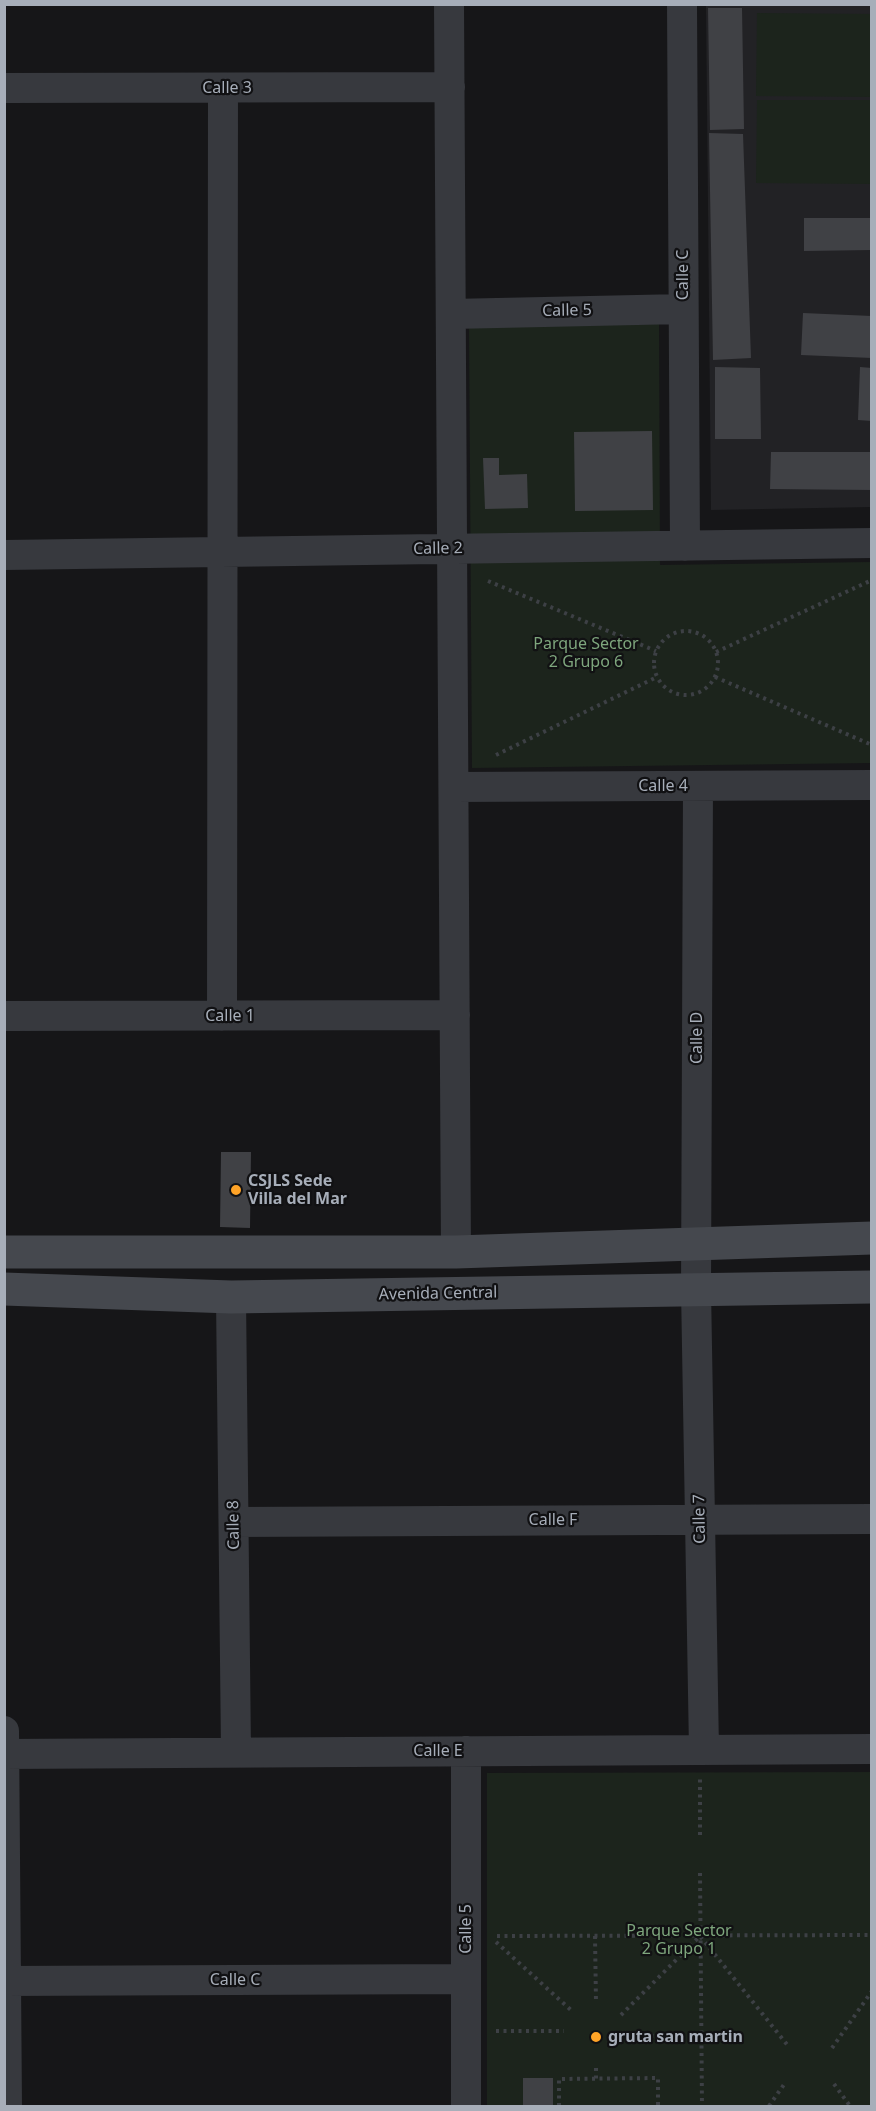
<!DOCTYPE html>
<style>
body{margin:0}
#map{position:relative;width:876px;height:2111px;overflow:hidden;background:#161618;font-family:"Noto Sans",sans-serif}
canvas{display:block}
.frame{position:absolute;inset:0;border:6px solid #a7aeb9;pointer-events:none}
</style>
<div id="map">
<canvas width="876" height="2111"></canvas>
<div class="frame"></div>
</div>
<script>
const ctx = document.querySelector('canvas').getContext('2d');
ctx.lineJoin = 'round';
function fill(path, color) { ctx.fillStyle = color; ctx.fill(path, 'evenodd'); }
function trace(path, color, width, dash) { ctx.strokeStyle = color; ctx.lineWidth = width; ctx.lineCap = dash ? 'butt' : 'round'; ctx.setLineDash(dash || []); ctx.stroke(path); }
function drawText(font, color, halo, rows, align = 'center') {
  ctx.font = font + ' "Noto Sans",sans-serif'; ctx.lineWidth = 4.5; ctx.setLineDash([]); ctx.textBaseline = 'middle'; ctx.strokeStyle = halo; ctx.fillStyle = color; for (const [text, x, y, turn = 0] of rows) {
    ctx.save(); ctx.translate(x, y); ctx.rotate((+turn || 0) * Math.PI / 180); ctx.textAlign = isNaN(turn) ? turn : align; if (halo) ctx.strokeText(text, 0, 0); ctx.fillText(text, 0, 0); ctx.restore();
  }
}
fill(new Path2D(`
 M706 5H871V507L711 510Z`), '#222225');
fill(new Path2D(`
 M757 13 871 14V97L756 96Z
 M757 100H871V184L756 183Z
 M659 324 660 565 871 562V763L472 768 469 326Z
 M871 1772V2106H487V1773Z`), '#1c241c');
fill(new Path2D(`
 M708 8H742L744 129 710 130Z
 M709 133 743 134 751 358 713 360Z
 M804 218H872V250L804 251Z
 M803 313 872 316V358L801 355Z
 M715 367 760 368 761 439H715Z
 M860 367 872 368V421L858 420Z
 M652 431 653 510 575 511 574 432Z
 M771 452H872V490L770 489Z
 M483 458H499V475L527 474 528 508 485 509Z
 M221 1152H251L250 1228 220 1227Z
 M523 2078H553V2106H523Z`), '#404145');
trace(new Path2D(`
 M488 581 656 651
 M654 663a32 32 0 1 1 64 0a32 32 0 1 1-64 0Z
 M716 652 872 580
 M715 677 872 745
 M496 755 657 677
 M700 1835V1779
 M700 1873 702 2106
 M497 1936 872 1935
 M595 1936 596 2003
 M496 1942 573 2012
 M621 2015 700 1936 789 2047
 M496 2031H564
 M628 2035 701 2037
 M832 2048 872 1991
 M596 2068V2079
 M834 2084 850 2106
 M559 2106V2079L658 2078V2106
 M769 2106 785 2083`), '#3d4045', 4, [3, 4.5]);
trace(new Path2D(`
 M449 4 456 1252
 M682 4 685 546
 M4 88 450 87
 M451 314 683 309
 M4 555 872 543
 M698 786 696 1289 704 1750
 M454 787 872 785
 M4 1016 455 1015
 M222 1016 223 88
 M231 1297 236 1752
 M234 1522 872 1519
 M4 1731 7 2106
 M4 1754 872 1749
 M4 1981 466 1979
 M466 2106V1751`), '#37393e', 30);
trace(new Path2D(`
 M4 1252H456L872 1238
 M4 1289 231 1297 872 1287`), '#45484e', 33);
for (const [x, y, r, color] of [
 [236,1190,6,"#ffa327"],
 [596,2037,6,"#ffa327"]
]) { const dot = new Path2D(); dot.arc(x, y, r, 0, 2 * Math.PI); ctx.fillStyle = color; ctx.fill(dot); trace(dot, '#111113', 2); }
drawText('16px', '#a7aeb9', '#111113', [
 ["Calle 3",227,88],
 ["Calle C",683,275,-90],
 ["Calle 5",567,311,-1],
 ["Calle 2",438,549,-1],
 ["Calle 4",663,786],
 ["Calle 1",230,1016],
 ["Calle D",697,1038,-90],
 ["Avenida Central",438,1294,-1],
 ["Calle 7",700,1519,-91],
 ["Calle F",553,1520],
 ["Calle 8",234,1525,-91],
 ["Calle E",438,1751],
 ["Calle 5",466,1929,-90],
 ["Calle C",235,1980]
]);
drawText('16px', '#7ea67d', '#111113', [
 ["Parque Sector",586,644],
 ["2 Grupo 6",586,662],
 ["Parque Sector",679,1931],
 ["2 Grupo 1",679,1949]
]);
drawText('bold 16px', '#a7aeb9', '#111113', [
 ["CSJLS Sede",248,1181],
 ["Villa del Mar",248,1199],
 ["gruta san martin",608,2037]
], 'left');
</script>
